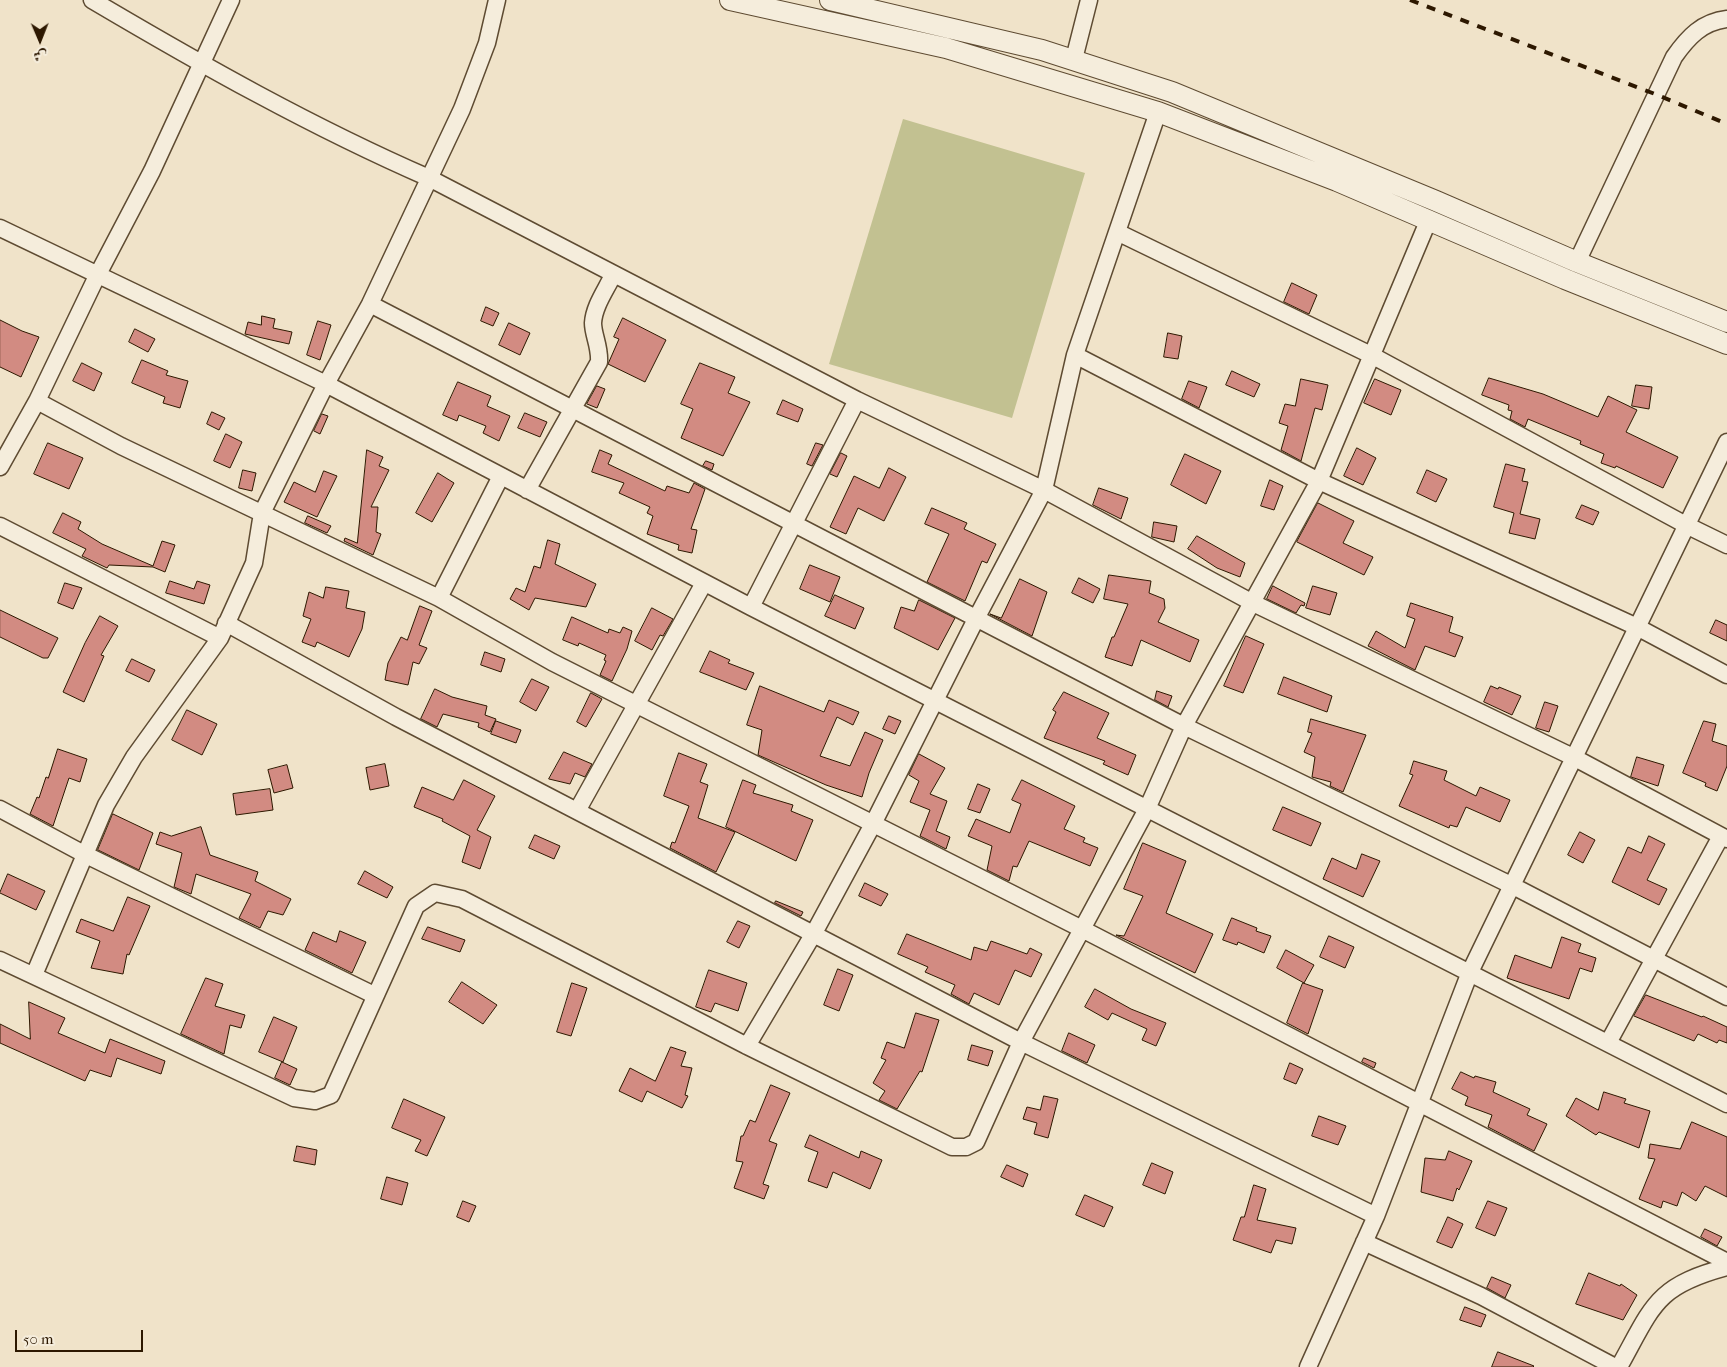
<!DOCTYPE html>
<meta charset="utf-8">
<style>
body{margin:0}
#map{position:relative;width:1727px;height:1367px;overflow:hidden;background:#f0e3c9;font-family:"IM FELL French Canon",Amiri,serif}
canvas{display:block}
.north{position:absolute;left:15px;top:15px;width:50px;height:50px;-webkit-text-stroke:4px #f5eddc;paint-order:stroke;rotate:179deg;font-size:14px;font-weight:700;line-height:20px;text-align:center;color:#2d1800}
.north::after{content:'';display:block;margin:auto;width:18px;height:22px;background:#2d1800;clip-path:polygon(50% 0,100% 100%,50% 72%,0 100%)}
.scale{position:absolute;left:15px;top:1330px;width:128px;height:22px;box-sizing:border-box;border:2px solid #2d1800;border-top:0;padding-left:6px;font-size:15px;line-height:18px;white-space:nowrap;color:#2d1800;-webkit-text-stroke:4px #f5eddc;paint-order:stroke}
</style>
<div id="map">
<canvas width="1727" height="1367"></canvas>
<div class="north">ش</div>
<div class="scale">50 m</div>
</div>
<script>
const ctx = document.querySelector('canvas').getContext('2d');
ctx.lineJoin = 'round';
function fill(path, color) { ctx.fillStyle = color; ctx.fill(path, 'evenodd'); }
function trace(path, color, width, dash) { ctx.strokeStyle = color; ctx.lineWidth = width; ctx.lineCap = dash ? 'butt' : 'round'; ctx.setLineDash(dash || []); ctx.stroke(path); }
fill(new Path2D(`
 M903 119 1085 173 1012 418 829 364Z`), '#c2c191');
const building = new Path2D(`
 M1292 283 1317 295 1309 314 1284 302Z
 M486 307 499 313 493 326 481 321Z
 M262 316 275 319 273 328 292 332 289 344 245 334 248 322 261 325Z
 M623 318 666 340 645 382 608 364 619 339 614 337Z
 M0 320 22 331 39 337 21 377 0 367Z
 M318 321 331 325 320 360 307 355Z
 M509 323 530 333 520 355 499 345Z
 M135 329 155 339 148 352 129 342Z
 M1168 333 1182 336 1178 359 1164 357Z
 M142 360 168 371 166 375 188 381 180 408 163 403 165 397 132 383Z
 M82 363 102 373 94 391 73 381Z
 M700 363 735 377 728 393 750 402 723 456 681 438 693 409 681 404Z
 M1232 371 1260 384 1254 397 1226 385Z
 M1489 378 1543 394 1598 417 1608 396 1637 410 1626 432 1678 457 1663 488 1616 466 1615 468 1601 463 1604 454 1580 444 1581 441 1528 419 1525 427 1510 419 1512 411 1508 410 1509 405 1482 395Z
 M1301 379 1328 385 1322 410 1315 408 1301 461 1281 450 1288 426 1279 423 1285 404 1295 406Z
 M1375 379 1401 390 1391 415 1364 403Z
 M1189 381 1207 387 1199 408 1182 399Z
 M458 382 491 396 487 406 510 416 499 441 483 433 486 426 459 415 457 421 443 415Z
 M1636 385 1652 387 1649 409 1632 406Z
 M597 386 605 389 597 408 587 404Z
 M783 400 803 409 798 422 777 414Z
 M212 412 225 418 219 430 207 424Z
 M525 413 547 422 540 437 518 428Z
 M322 414 328 416 320 434 314 431Z
 M226 434 242 442 230 468 214 461Z
 M48 443 83 458 69 489 34 474Z
 M816 443 823 445 812 466 807 464Z
 M1357 448 1376 458 1363 485 1344 476Z
 M367 450 383 457 379 466 389 470 371 507H378L376 532 381 534 373 555 344 541 345 538 357 543Z
 M600 450 612 455 608 464 665 491 667 486 689 493 694 483 705 489 691 529 697 530 692 553 678 550 679 545 647 534 653 516 647 513 650 507 619 493 624 483 592 472Z
 M841 453 847 456 837 477 830 474Z
 M1185 454 1221 471 1206 504 1171 485Z
 M706 461 714 464 712 470 703 466Z
 M1506 464 1525 469 1522 481 1528 482 1520 514 1540 519 1535 539 1509 533 1514 513 1494 507Z
 M889 468 906 477 884 521 858 508 846 534 830 527 854 476 879 488Z
 M243 470 256 473 252 491 239 488Z
 M1427 470 1447 479 1436 502 1417 493Z
 M324 471 337 476 317 517 284 502 294 482 315 492Z
 M438 473 454 483 432 522 416 513Z
 M1270 480 1283 486 1274 510 1261 506Z
 M1099 488 1128 498 1121 519 1093 505Z
 M1318 503 1354 521 1343 543 1373 557 1364 575 1297 542Z
 M1582 505 1599 512 1593 525 1576 518Z
 M932 508 967 523 964 529 996 544 987 563 982 561 965 601 927 582 949 534 925 524Z
 M63 513 81 522 78 529 102 544 153 566 162 541 175 545 165 572 153 567 109 565 107 568 82 556 86 549 53 533Z
 M308 516 331 526 327 533 305 523Z
 M1154 522 1177 526 1174 542 1152 537Z
 M1197 536 1245 563 1240 577 1217 568 1188 549Z
 M548 540 560 544 555 564 596 584 586 607 535 598 529 610 510 599 516 588 525 592 534 566 540 568Z
 M810 565 840 577 830 602 800 589Z
 M1109 575 1151 581 1149 593 1164 599 1165 608 1158 622 1199 640 1190 662 1141 640 1132 666 1105 657 1112 637H1114L1128 604 1104 599Z
 M1079 578 1100 589 1093 603 1072 593Z
 M1020 579 1047 592 1032 636 990 614 1001 618Z
 M170 581 194 589 197 581 210 585 204 604 166 593Z
 M65 583 82 588 73 609 58 603Z
 M1273 586 1305 603 1304 606 1301 605 1296 613 1267 599Z
 M1313 586 1337 593 1330 615 1306 608Z
 M326 587 349 591 346 608 365 612 362 629 349 657 317 642 315 647 302 642 311 619 303 616 309 592 323 598Z
 M835 595 864 608 855 629 825 616Z
 M919 600 955 618 938 650 894 628 901 607 914 611Z
 M1411 603 1453 617 1449 632 1463 637 1455 657 1425 646 1415 670 1368 646 1376 631 1405 648 1415 619 1407 616Z
 M420 606 432 611 419 645 427 648 419 664 413 662 408 685 385 680 388 663 401 637 407 640Z
 M652 608 673 619 663 636 660 635 652 650 635 641Z
 M0 610 58 638 48 658H43L0 637Z
 M100 616 118 626 101 655 104 656 84 702 63 692 85 643Z
 M572 617 608 633 609 629 620 633 623 627 632 631 627 649 612 681 600 675 606 661 604 660 606 655 579 643 578 646 563 640Z
 M1716 620 1727 625V641L1710 633Z
 M1246 636 1264 644 1243 693 1224 686Z
 M710 651 730 660 728 663 754 673 746 690 700 672Z
 M485 652 505 659 501 672 481 665Z
 M132 659 155 670 149 682 126 671Z
 M1284 677 1332 696 1327 712 1278 694Z
 M532 679 549 687 536 711 520 702Z
 M760 686 824 712 829 700 859 712 853 725 837 717 820 756 850 766 865 732 883 740 869 773 862 797 826 785 758 755 762 730 747 725Z
 M1491 686 1498 689 1499 687 1521 696 1512 715 1484 702Z
 M435 689 452 697 487 706 485 715 496 719 490 732 478 727 479 723 443 714 437 727 421 719Z
 M1157 691 1172 696 1168 707 1155 700Z
 M1064 692 1109 713 1097 738 1136 755 1128 775 1103 764 1105 761 1044 738 1056 712 1053 710Z
 M591 693 602 699 586 727 577 722Z
 M1545 702 1558 706 1549 732 1536 728Z
 M187 710 217 724 202 755 172 740Z
 M889 716 901 721 895 734 883 729Z
 M1311 719 1366 735 1343 792 1330 786 1331 782 1312 777 1315 757 1304 752 1312 733 1308 732Z
 M496 721 521 730 516 743 491 734Z
 M1704 721 1716 724 1712 741 1727 746V766L1717 791 1705 786 1706 783 1683 773Z
 M58 749 87 759 80 782 69 778 53 826 30 814 37 797 39 798 46 777 48 778Z
 M564 752 592 764 585 777 575 773 570 784 549 779Z
 M679 753 707 764 700 782 708 785 698 818 735 832 716 872 670 848 672 842 675 843 689 806 664 796Z
 M919 754 945 768 930 794 947 801 936 831 950 837 946 849 920 836 930 810 910 802 919 781 909 775Z
 M1637 757 1664 765 1658 786 1631 777Z
 M1414 761 1447 771 1444 780 1476 796 1480 787 1510 800 1500 822 1466 807 1457 827 1450 825 1449 828 1399 806 1413 775 1410 774Z
 M385 764 389 786 370 790 366 768Z
 M287 765 293 788 274 793 268 770Z
 M464 780 495 796 477 830 491 837 480 869 462 862 470 836 442 821 443 819 414 807 422 787 453 800Z
 M743 780 756 785 753 793 793 805 791 811 813 820 796 861 726 827Z
 M1022 780 1075 806 1064 829 1085 838 1083 842 1098 848 1090 866 1029 841 1017 867 1013 866 1009 881 987 870 992 846 968 836 976 819 1010 833 1021 804 1012 800Z
 M978 784 990 789 980 813 968 809Z
 M270 789 273 810 236 815 233 794Z
 M1283 807 1321 823 1311 846 1273 830Z
 M113 814 153 833 139 870 98 850Z
 M201 827 210 855 258 872 255 881 291 899 283 915 268 911 260 928 239 918 251 894 196 874 191 894 174 887 182 853 156 844 160 832 171 836Z
 M1580 832 1595 840 1583 863 1568 855Z
 M535 835 560 846 554 859 529 848Z
 M1649 836 1665 844 1647 880 1667 889 1659 905 1612 882 1628 847 1641 853Z
 M1143 843 1186 861 1166 913 1213 934 1195 973 1116 935 1124 936 1143 896 1124 889Z
 M1362 854 1380 861 1363 897 1323 879 1332 858 1356 869Z
 M365 871 393 887 387 898 358 884Z
 M8 874 45 891 36 910 0 893Z
 M865 883 888 894 881 906 859 896Z
 M128 897 150 906 129 955 127 954 123 974 91 968 100 941 76 932 81 919 113 931Z
 M776 901 803 912 801 916 775 903Z
 M1232 918 1257 928 1256 931 1271 936 1264 953 1238 942 1237 945 1223 940Z
 M738 921 750 926 739 948 727 942Z
 M428 927 465 940 460 952 422 939Z
 M340 931 366 942 352 973 305 950 313 932 336 942Z
 M907 934 971 960 974 947 987 951 991 941 1027 954 1030 948 1042 954 1031 977 1015 970 999 1005 974 993 969 1004 951 994 955 985 925 972 928 967 898 954Z
 M1329 936 1354 947 1345 968 1320 957Z
 M1562 937 1581 944 1578 952 1596 958 1592 972 1580 968 1569 999 1507 978 1515 955 1551 968Z
 M1286 950 1314 965 1304 983 1277 968Z
 M838 969 853 975 839 1011 824 1005Z
 M709 970 747 983 738 1011 715 1003 711 1012 696 1007Z
 M206 978 223 984 215 1006 245 1015 241 1028 230 1025 224 1054 181 1034Z
 M462 982 497 1005 483 1024 449 1002Z
 M572 983 587 988 571 1036 557 1032Z
 M1303 983 1323 990 1308 1034 1287 1023Z
 M1095 989 1131 1009 1166 1023 1156 1046 1142 1040 1147 1029 1112 1013 1108 1020 1085 1007Z
 M1646 995 1702 1017 1703 1016 1727 1027V1043L1719 1040 1717 1043 1698 1034 1694 1041 1634 1016Z
 M29 1002 65 1018 58 1033 105 1053 110 1039 165 1061 161 1074 117 1058 111 1077 90 1070 85 1081 0 1043V1024L30 1039Z
 M916 1013 939 1020 922 1072 920 1071 897 1109 879 1100 885 1091 873 1083 886 1060 881 1058 887 1042 904 1048Z
 M274 1017 297 1027 283 1062 259 1052Z
 M1069 1033 1095 1045 1087 1063 1062 1051Z
 M972 1045 993 1051 988 1066 968 1060Z
 M671 1047 686 1052 681 1066 692 1068 685 1095 688 1096 682 1108 647 1091 642 1102 619 1091 630 1068 655 1081Z
 M1364 1058 1376 1063 1374 1068 1362 1062Z
 M282 1062 297 1069 290 1085 275 1078Z
 M1290 1063 1303 1069 1296 1084 1284 1079Z
 M1461 1072 1474 1078 1475 1076 1496 1082 1493 1092 1530 1109 1527 1115 1547 1124 1534 1151 1488 1127 1492 1115 1465 1105 1468 1097 1452 1089Z
 M771 1085 790 1093 769 1141 777 1144 763 1184 769 1186 764 1199 734 1188 743 1162 736 1161 741 1136H743L750 1120 755 1122Z
 M1604 1092 1626 1099 1624 1103 1650 1111 1639 1148 1599 1132 1596 1135 1566 1116 1576 1098 1598 1110Z
 M1044 1096 1058 1099 1048 1138 1034 1134 1037 1123 1023 1119 1027 1107 1040 1110Z
 M404 1099 445 1117 427 1156 415 1151 421 1140 392 1128Z
 M1319 1116 1346 1126 1338 1145 1312 1136Z
 M1692 1122 1727 1137V1197L1705 1186 1696 1201 1682 1192 1677 1206 1663 1201 1661 1208 1639 1199 1655 1159 1648 1158 1650 1144 1680 1149Z
 M810 1135 859 1158 861 1151 882 1160 870 1189 833 1172 827 1188 808 1181 818 1152 805 1147Z
 M297 1146 317 1150 315 1165 294 1161Z
 M1449 1151 1472 1161 1459 1190 1457 1188 1453 1201 1421 1192 1425 1158 1445 1160Z
 M1152 1163 1173 1172 1165 1194 1143 1185Z
 M1007 1165 1028 1174 1023 1187 1001 1177Z
 M387 1177 408 1183 402 1205 381 1199Z
 M1254 1185 1266 1189 1257 1220 1296 1228 1292 1244 1276 1240 1271 1253 1233 1240 1241 1217H1244Z
 M1085 1195 1113 1207 1104 1227 1076 1215Z
 M463 1201 476 1206 469 1222 457 1217Z
 M1488 1201 1507 1208 1495 1236 1476 1228Z
 M1448 1217 1463 1224 1452 1248 1437 1242Z
 M1705 1229 1722 1237 1717 1246 1701 1237Z
 M1589 1273 1620 1286 1621 1284 1637 1295 1623 1320 1576 1304Z
 M1492 1277 1511 1285 1505 1298 1487 1288Z
 M1465 1307 1486 1315 1481 1327 1460 1320Z
 M1498 1352 1534 1366 1533 1367H1492Z`);
fill(building, '#d28b82');
trace(building, '#2d1800', 1);
const minor = new Path2D(`
 M92 0C202 65 312 127 429 178L857 400 1044 490 1253 603 1575 758 1727 839
 M1074 59 1089 0
 M0 228 326 384 751 607 1727 1104
 M1117 232 1373 356 1686 525 1727 545
 M1577 262 1674 57C1688 37 1702 22 1727 19
 M370 304 1184 726 1513 886 1727 997
 M1075 355 1319 481 1637 627 1727 675
 M37 401 121 446 439 598 552 662 1082 929 1727 1262
 M0 467 37 401 97 276 152 171 231 0
 M527 490 599 362C600 346 593 335 593 323 594 306 606 290 613 275
 M0 526 220 638
 M439 598 501 476
 M751 607 857 400
 M226 623 396 717 1021 1042 1376 1216
 M0 809 84 854 374 995
 M577 811 704 583
 M0 960 294 1098 315 1101 331 1095 416 906 435 893 462 899 747 1046 952 1147H966L976 1142 1021 1042 1147 809 1184 726 1319 481 1429 219
 M34 975 106 805 134 757 220 638 254 563 262 513 326 384 370 304 462 109 487 43 497 0
 M1608 1043 1721 836
 M747 1046 814 933 873 824 977 617 1044 490 1075 355 1158 112
 M1364 1242 1481 1296 1615 1367
 M1308 1367 1376 1216 1470 972 1727 442
 M1619 1367C1653 1306 1655 1286 1727 1267`);
const tertiary = new Path2D(`
 M730 0 946 48 1158 112 1337 181 1565 279 1727 344
 M830 0 1042 50 1172 92 1436 201 1577 262 1727 322`);
trace(minor, '#5e4b32', 19);
trace(tertiary, '#5e4b32', 22);
trace(minor, '#f5eddc', 16);
trace(tertiary, '#f5eddc', 20);
trace(new Path2D(`
 M1410 0 1655 94 1727 124`), '#2d1800', 4, [9, 9]);
</script>
